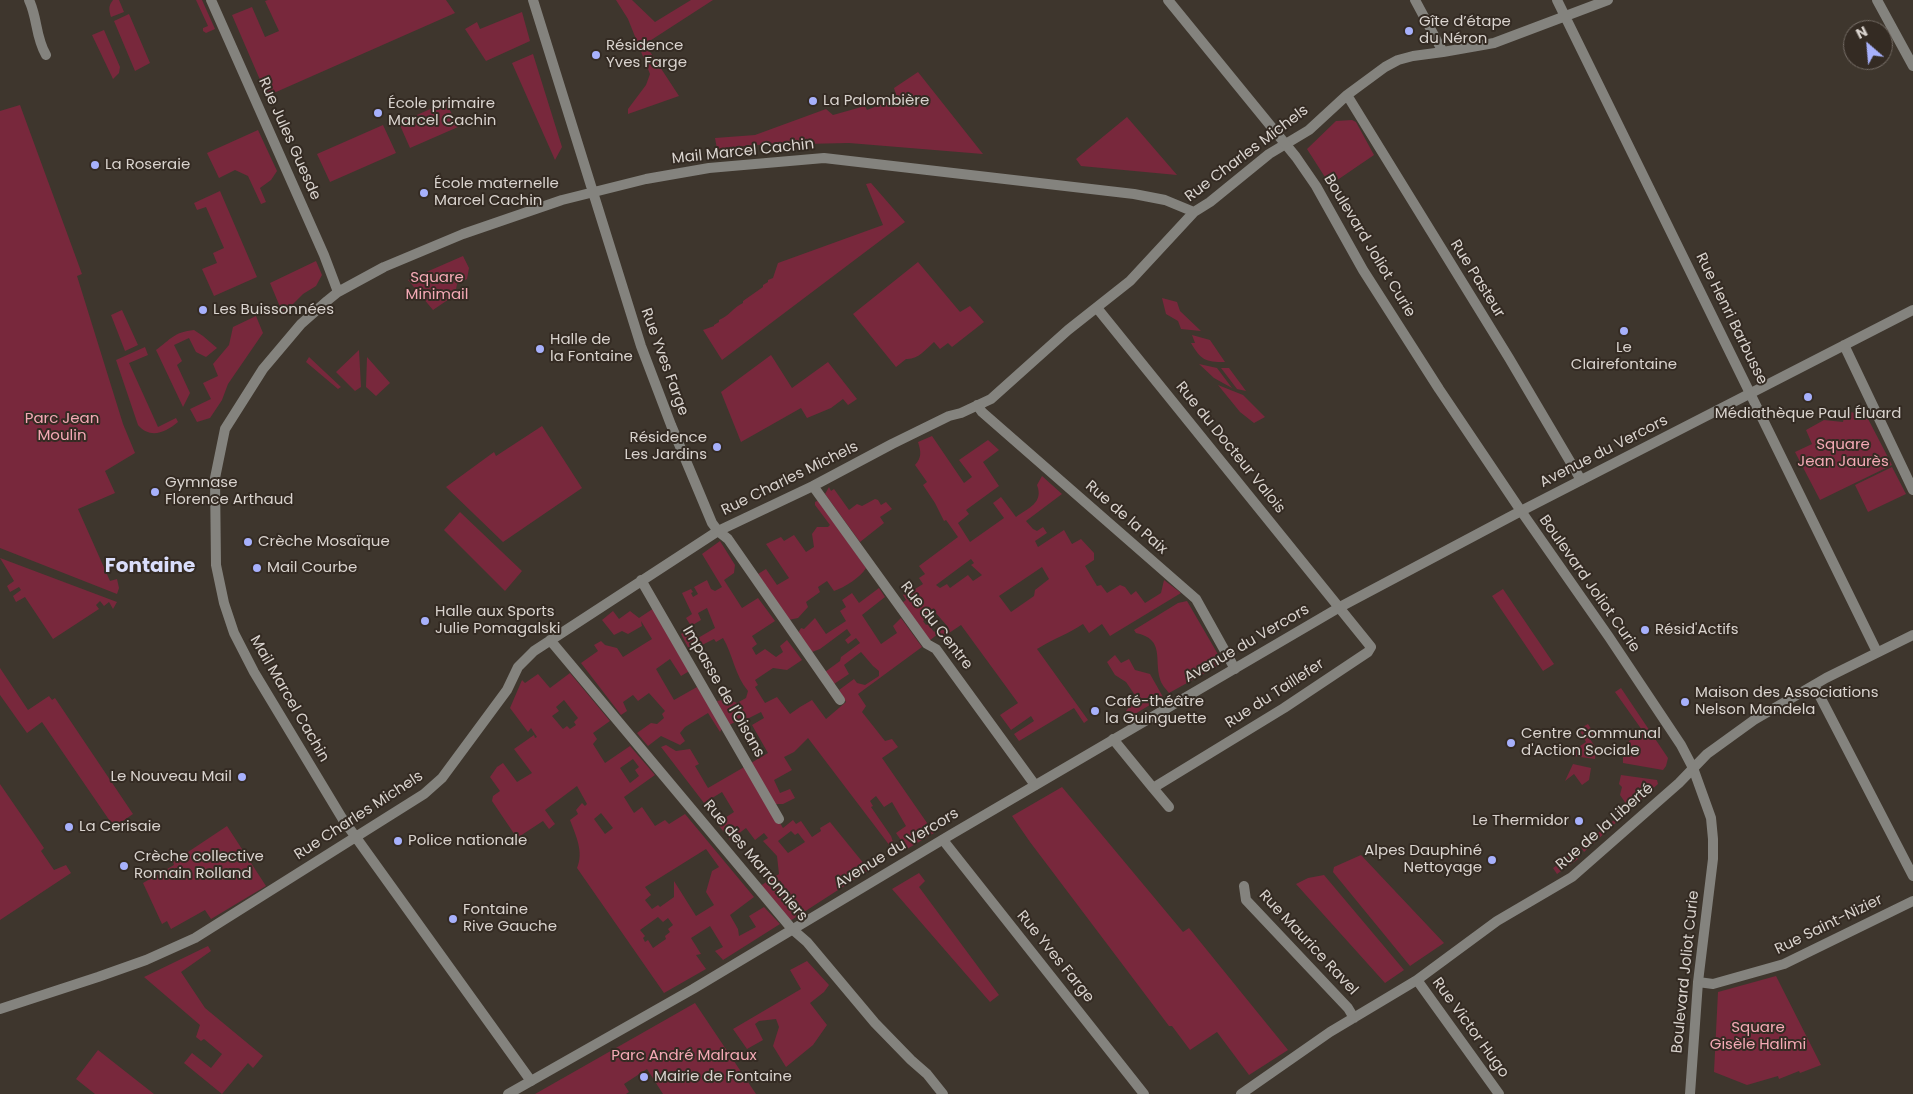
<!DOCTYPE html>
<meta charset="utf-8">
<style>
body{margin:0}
#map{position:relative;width:1913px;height:1094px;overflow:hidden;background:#3e362d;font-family:Poppins,sans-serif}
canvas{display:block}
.north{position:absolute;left:1843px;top:20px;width:50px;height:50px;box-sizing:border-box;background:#342b23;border:1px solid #766e67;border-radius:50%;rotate:333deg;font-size:14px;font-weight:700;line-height:20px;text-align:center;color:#d9d3ce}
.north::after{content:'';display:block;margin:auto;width:18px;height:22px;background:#a7b1fc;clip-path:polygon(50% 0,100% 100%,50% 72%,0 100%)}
</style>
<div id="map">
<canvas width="1913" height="1094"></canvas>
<div class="north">N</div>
</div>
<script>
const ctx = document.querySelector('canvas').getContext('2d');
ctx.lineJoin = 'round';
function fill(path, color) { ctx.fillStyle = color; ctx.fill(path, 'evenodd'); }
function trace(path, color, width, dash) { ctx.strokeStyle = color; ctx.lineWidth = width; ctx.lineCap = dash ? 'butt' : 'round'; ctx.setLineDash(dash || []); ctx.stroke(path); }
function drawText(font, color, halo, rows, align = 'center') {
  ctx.font = font + ' Poppins,sans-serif'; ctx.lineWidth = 4; ctx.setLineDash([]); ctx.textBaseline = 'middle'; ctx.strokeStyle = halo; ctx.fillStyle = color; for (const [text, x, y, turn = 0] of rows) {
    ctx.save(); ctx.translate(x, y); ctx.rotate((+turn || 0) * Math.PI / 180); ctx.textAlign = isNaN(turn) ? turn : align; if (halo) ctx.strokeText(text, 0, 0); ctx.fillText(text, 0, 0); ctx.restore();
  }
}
fill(new Path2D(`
 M113 0H119L124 12 111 17C109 10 108 6 113 0Z
 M196 0H202L215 29 206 33 203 31V28L208 26Z
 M268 0H446L455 13 267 96 232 15 252 7 265 37 279 31 265 1Z
 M616 0H632L655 22 691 0H713L645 44 679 96 628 114V109L646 85 650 74 628 19Z
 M522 12 530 41 486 61 465 29 477 22 480 29Z
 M129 14 150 63 135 71 114 21Z
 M104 30 120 67 119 73 113 79 92 35Z
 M533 54 562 147 555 160 512 63Z
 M918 72 983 154 849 143 754 145 717 149 715 138 755 135 826 109 833 115 865 106 867 110 897 98 894 88Z
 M446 102 458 127 410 148 399 123Z
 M20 105 82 274 77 276 123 424 135 453 105 471 115 493 78 509 110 581 117 579 119 588 117 594 0 548V111Z
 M1127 117 1177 175 1081 166 1076 159Z
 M1352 120 1356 122 1374 155 1330 185 1307 149 1336 121Z
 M383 125 396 153 330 182 317 154Z
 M258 130 277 171 271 180 260 188 266 202 261 204 248 176 235 170 219 178 207 153Z
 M871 183 905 222 722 360 703 330 714 326V325L719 322V320C729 316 734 307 743 303V301L763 287V285L768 282V280L773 278 778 263 883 225 866 184Z
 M220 191 257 277 214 296 202 269 217 263 213 253 224 248 206 207 197 210 194 203Z
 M463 256 469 268 467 279 457 284 455 295 433 310 408 280Z
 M316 261 322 275 316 286 303 294 283 314 270 283Z
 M918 262 960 312 970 306 984 322 952 347 948 343 940 349 934 342C926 349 918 360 906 359L896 367 853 314Z
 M1162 298 1177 302 1180 311 1201 331 1181 329 1178 321 1166 314Z
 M122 310 138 345 125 351 111 315Z
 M256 316 263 333 228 384 222 400 210 418 197 422 190 409 211 399 203 383 218 376 213 364 229 345 233 327Z
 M194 330 203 336 217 348 206 357 196 352 189 338 174 345 182 361 177 365 190 393 183 407 156 350C171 339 174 332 194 330Z
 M1192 335 1210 340 1225 362C1205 362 1201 360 1191 343H1195Z
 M145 347 148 355 129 363 158 427 176 418 178 422C165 433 150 439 138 425L116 360Z
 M359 350 361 387 355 391 336 372Z
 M771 355 792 388 828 362 857 399 848 405 843 399 831 408 807 418 801 408 741 442 721 392Z
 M309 357 341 387 338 389 306 362Z
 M367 357 390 383 376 396 366 387Z
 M1199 364 1217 368 1232 388 1214 378Z
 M1221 368H1229L1246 391 1237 389Z
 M1218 385 1243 395 1265 417 1254 423 1240 412Z
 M1845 411 1866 415 1892 465 1820 500 1795 452 1812 444 1806 430 1824 420 1843 422Z
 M542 426 582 488 503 542 446 487 494 452 496 456Z
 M932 436 964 483 972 477 959 460 988 440 999 450 983 462 999 486 966 510 969 514 958 523 970 542 1004 518 993 503 1001 497 1016 517C1028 508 1044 503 1037 485L1042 476 1062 494 1026 521 1033 529 1037 531 1043 527 1047 533 1035 541 1038 547 1064 530 1072 544 1081 539 1094 553V560L1085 566 1097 586 1101 585 1107 593 1120 585 1125 587 1131 595 1136 591 1145 603 1161 593 1164 580 1181 593 1110 636 1102 624 1089 633 1083 624C1068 634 1053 639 1037 649L1088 720 1084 723 1074 708 1019 741 1014 734 1034 721 1031 716 1011 730 1000 715 1018 703 961 625 943 637 939 633 929 641 902 603 906 600 903 595 910 589 912 591 923 584 919 578 925 574 919 566 958 537 946 520 944 521 935 503 923 485 927 482 915 465C922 457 921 452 918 442ZM971 559 974 563 971 565 982 575 973 581 968 575 950 588 947 584 940 588 936 585ZM1042 567 1049 579 1035 590 1034 596 1011 612 999 596ZM935 612 948 627 944 629 941 626 934 632 928 624 926 625 923 621Z
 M1892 467 1906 494 1868 512 1855 485Z
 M829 487 831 491 834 489 849 510 857 504 862 506 875 499 878 500 881 505 886 502 892 509 880 517 884 523 860 542 825 494Z
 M819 500 866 568C860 578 845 587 834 591L827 581 818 587 820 592 806 602 808 607 798 618 788 620 758 574 766 569 777 585 789 578 766 544 781 537 784 541 794 535 806 552 814 547 812 534 817 527H828L830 525 815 505V502Z
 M460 512 522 571 505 591 444 530Z
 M720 541 735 565 734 573 724 580 742 608 758 598 775 621 752 636 757 644 752 648 756 655 765 649 776 657 783 652 780 646 787 640 802 660 787 670 773 668 755 680 758 685 755 687 765 703 777 697 790 714 800 707 812 700 826 719 846 702 839 690 854 679 857 683 865 685 879 676V671L873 666 861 652 844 665 849 674 834 684 825 672 840 661 841 657 860 643 856 638 848 644 845 640 851 635 847 629 820 649 812 652 798 633 801 628 804 629 815 618 826 634 846 621 840 611 846 607 842 600 852 593 859 603 879 588 885 597 862 615 881 644 897 633 893 626 901 618 922 647 858 694 866 706 862 712 885 741 892 739 898 747 882 758 934 833 907 849 896 833 906 826 892 802 884 807 876 796 870 801 873 806 871 807 891 836 895 848 890 846 808 738 794 752 784 757 792 770 774 780 780 793 790 789 795 798 783 804H774L751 763 768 753 752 725 764 718 761 712 747 719 745 717 729 725 717 701 727 699 737 703 746 698 748 691C735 676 733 655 723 638L716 642 714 639 690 651 681 634 692 627 698 638 715 628 707 608 698 613 701 620 691 626 686 618 692 614 682 593 691 589 693 592 691 593 693 597 698 594 694 587 707 580 711 589 715 591 722 587 702 554Z
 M0 558 117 602 113 609 109 602 104 606 100 601 96 605 99 609 53 639 25 597 16 602 13 596 21 590 19 587 10 592 7 586 14 581Z
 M1503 589 1554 664 1543 671 1492 596Z
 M1187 601 1223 663 1169 693C1166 689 1161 684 1160 679 1154 659 1165 639 1136 633L1134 630 1178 603Z
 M654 608 691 670 681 676 670 659 656 669 674 700 697 687 723 727 720 732 708 713 685 727 680 733 685 741 680 745 661 736 648 746 637 733 651 723 657 724 664 718 662 714 665 711 649 693 638 701 633 695 623 702 627 711 621 715 581 663 598 651 594 645 601 641 605 645 617 648 623 657 652 639 641 621 642 626 628 634 622 631 614 635 602 620 613 611 619 619 630 611 639 618Z
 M1115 655 1121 663 1129 659 1135 670 1150 674 1163 697 1130 717 1126 711 1137 698 1126 682 1115 675 1107 662Z
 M0 668 28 710 49 696 52 700 55 698 133 814 114 827 42 722 27 733 0 695Z
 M570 673 610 721 593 733 597 739 593 744 605 763 630 746 655 775 624 797 634 813 642 807 655 826 665 820 669 824 685 814 754 897 730 915 738 929 739 936 756 927 749 916 764 907 780 924 723 960 715 951 723 947 710 926 691 938 701 954 696 955 706 969 664 993 577 868C584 852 576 836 570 820L578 814 576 810 582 803 585 806 587 804 577 786 545 810 555 824 549 829 543 821 517 838 492 801 493 796 500 791 490 777 497 767 503 763 517 782 532 773 514 749 534 735 535 738 537 737 531 728 528 732 510 708 522 680 525 683 538 674 550 688ZM564 700 578 718 574 722 576 725 570 729 567 726 563 729 552 716 559 711 556 707ZM633 759 639 767 635 770 639 776 630 783 620 768ZM601 813 613 828 605 834 594 819ZM706 849 719 867 712 871 706 892 714 905 696 916 674 881V897L660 907 658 905 652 909 645 900 651 895 645 887ZM658 917 663 922 668 918 673 925 668 929 670 932 665 936 666 939 653 948 648 940 645 942 643 938 645 936 640 930Z
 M1621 688 1668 758 1666 766 1663 770 1623 763V754L1627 752 1629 741 1642 730 1615 692Z
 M1588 724 1595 735 1590 739 1596 748 1595 759 1573 756 1574 750 1586 742 1579 729Z
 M666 745 676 751 690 749 699 764 695 766 708 788 746 766 783 828 793 820 796 824 801 821 812 837 821 831 820 828 830 822 869 870 790 921 760 886 779 874 777 856 763 841 768 838 764 833 755 840 746 828 730 840 717 823 734 812 722 792 704 803 661 747ZM791 831 795 835 798 833 805 842 788 853 778 841Z
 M1573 764 1591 768 1589 780 1582 785 1574 774 1565 781Z
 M1621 775 1657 780 1658 784 1584 852 1581 847 1629 808 1620 795 1622 787 1619 784Z
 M0 784 44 848 41 851 54 870 66 865 71 873 0 920Z
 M1062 787 1183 932 1189 928 1288 1050 1249 1075 1217 1032 1190 1050 1172 1026H1169L1030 842 1012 816Z
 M227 826 266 886 211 919 205 910 171 929 167 921 162 924 143 883 174 865 173 862Z
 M1573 851 1578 859 1557 874 1553 868 1566 859V857Z
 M1361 855 1444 943 1410 966 1333 872 1334 867Z
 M919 873 925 881 919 887 999 995 990 1002 892 889Z
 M1324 875 1404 970 1385 983 1296 884 1308 878Z
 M208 946 211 951 181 972 205 1008 263 1056 253 1068 248 1063 222 1094 184 1063 192 1053 211 1068 222 1054 204 1039 201 1041 196 1037 200 1025 144 977Z
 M807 961 829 985 824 992 810 1003 827 1025 813 1045 786 1067 773 1046 779 1027 776 1019 759 1021 755 1024 763 1040 747 1049 733 1029 801 989 790 970Z
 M1776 976 1821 1065 1800 1073 1799 1071 1779 1079 1778 1076 1747 1085 1714 1072 1718 992Z
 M695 1003 756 1094H663L647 1069 624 1084 629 1092 626 1094H535Z
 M98 1050 154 1094H95L76 1079Z`), '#78283c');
trace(new Path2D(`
 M29 0C38 19 35 36 46 55
 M211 0 324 255 338 292
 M533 0 641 346 671 425 712 523 718 531 728 539 840 700
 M1415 0 1443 52
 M1557 0 1877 652
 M1877 0 1913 66
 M1347 95 1509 358 1581 480
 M1097 308 1371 647 1368 652 1284 708 1153 788 1113 739
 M977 405 982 412 1196 599 1235 669
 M813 486 927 644 936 649 1035 785
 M1521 511 1609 637 1681 745 1693 768 1711 818 1713 839V859L1698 982 1690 1094
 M641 580 779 819
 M550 640 792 929 807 942 875 1023 911 1060 927 1074 943 1094
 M1814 685 1913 876
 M1153 788 1169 807
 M943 840 1144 1094
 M1244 886 1246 900 1348 1008 1354 1018
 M1417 980 1499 1094
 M1698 982 1713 984 1784 964 1913 901
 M0 1009 98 977 146 960 195 938 424 794 442 778 507 690 518 667 534 651 718 531 813 486 892 444 949 416 961 413 991 399 1068 330 1130 281 1194 212 1210 202 1269 154 1309 130 1347 95 1385 67 1398 60 1413 56 1443 52 1494 43 1608 0
 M531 1081 342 818 254 672 234 633 224 603 216 565 215 478 225 429 263 369 301 324 327 301 338 292 384 267 463 234 562 200 646 179 709 168 824 158 1134 194 1165 200 1194 212
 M1241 1094 1330 1032 1417 980 1497 921 1572 877 1679 783 1707 754 1754 720 1826 678 1913 635`), '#84837e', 10);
trace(new Path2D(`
 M1168 0 1296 157 1316 186 1363 270 1439 389 1521 511
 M1844 345 1913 490
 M508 1094 693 989 952 834 1340 607 1521 511 1913 310`), '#84837e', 10);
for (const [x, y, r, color] of [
 [1409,31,5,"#a7b1fc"],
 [596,55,5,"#a7b1fc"],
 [813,101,5,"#a7b1fc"],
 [378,113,5,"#a7b1fc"],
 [95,165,5,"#a7b1fc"],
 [424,193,5,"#a7b1fc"],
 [203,310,5,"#a7b1fc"],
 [1624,331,5,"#a7b1fc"],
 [540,349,5,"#a7b1fc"],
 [1808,397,5,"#a7b1fc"],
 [717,447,5,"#a7b1fc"],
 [155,492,5,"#a7b1fc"],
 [248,542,5,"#a7b1fc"],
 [257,568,5,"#a7b1fc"],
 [425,621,5,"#a7b1fc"],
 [1645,630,5,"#a7b1fc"],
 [1685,702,5,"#a7b1fc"],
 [1095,711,5,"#a7b1fc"],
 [1511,743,5,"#a7b1fc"],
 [242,777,5,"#a7b1fc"],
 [1579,821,5,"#a7b1fc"],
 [69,827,5,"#a7b1fc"],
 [398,841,5,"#a7b1fc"],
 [1492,860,5,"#a7b1fc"],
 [124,866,5,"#a7b1fc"],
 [453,919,5,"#a7b1fc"],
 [644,1077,5,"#a7b1fc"]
]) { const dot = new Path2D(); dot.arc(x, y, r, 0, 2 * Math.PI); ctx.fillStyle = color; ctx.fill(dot); trace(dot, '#342b23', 2); }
drawText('15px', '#d9d3ce', '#342b23', [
 ["Gîte d’étape",1419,22],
 ["du Néron",1419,39],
 ["Résidence",606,46],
 ["Yves Farge",606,63],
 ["La Palombière",823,101],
 ["École primaire",388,104],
 ["Marcel Cachin",388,121],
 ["La Roseraie",105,165],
 ["École maternelle",434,184],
 ["Marcel Cachin",434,201],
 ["Les Buissonnées",213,310],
 ["Halle de",550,340],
 ["la Fontaine",550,357],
 ["Le",1624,348,"center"],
 ["Clairefontaine",1624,365,"center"],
 ["Médiathèque Paul Éluard",1808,414,"center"],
 ["Résidence",707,438,"right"],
 ["Les Jardins",707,455,"right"],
 ["Gymnase",165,483],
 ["Florence Arthaud",165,500],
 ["Crèche Mosaïque",258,542],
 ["Mail Courbe",267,568],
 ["Halle aux Sports",435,612],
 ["Julie Pomagalski",435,629],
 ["Résid'Actifs",1655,630],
 ["Maison des Associations",1695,693],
 ["Nelson Mandela",1695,710],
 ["Café-théâtre",1105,702],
 ["la Guinguette",1105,719],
 ["Centre Communal",1521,734],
 ["d'Action Sociale",1521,751],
 ["Le Nouveau Mail",232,777,"right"],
 ["Le Thermidor",1569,821,"right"],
 ["La Cerisaie",79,827],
 ["Police nationale",408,841],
 ["Alpes Dauphiné",1482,851,"right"],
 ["Nettoyage",1482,868,"right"],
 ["Crèche collective",134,857],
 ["Romain Rolland",134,874],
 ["Fontaine",463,910],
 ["Rive Gauche",463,927],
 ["Mairie de Fontaine",654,1077]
], 'left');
drawText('15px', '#d9d3ce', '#342b23', [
 ["Rue Jules Guesde",289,139,66],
 ["Mail Marcel Cachin",743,152,-6],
 ["Rue Charles Michels",1247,154,-37],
 ["Boulevard Joliot Curie",1369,246,59],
 ["Rue Pasteur",1477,279,58],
 ["Rue Henri Barbusse",1731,319,64],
 ["Rue Yves Farge",664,362,70],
 ["Rue du Docteur Valois",1230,448,51],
 ["Avenue du Vercors",1604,452,-27],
 ["Rue Charles Michels",790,479,-26],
 ["Rue de la Paix",1126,518,41],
 ["Boulevard Joliot Curie",1589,584,55],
 ["Rue du Centre",936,626,52],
 ["Avenue du Vercors",1247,644,-30],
 ["Impasse de l'Oisans",723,692,60],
 ["Rue du Taillefer",1275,694,-33],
 ["Mail Marcel Cachin",289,699,60],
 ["Rue Charles Michels",359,816,-33],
 ["Rue de la Liberté",1605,827,-41],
 ["Avenue du Vercors",897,849,-31],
 ["Rue des Marronniers",755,861,50],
 ["Rue Saint-Nizier",1829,925,-26],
 ["Rue Maurice Ravel",1308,943,47],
 ["Rue Yves Farge",1055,957,51],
 ["Boulevard Joliot Curie",1686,972,-84],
 ["Rue Victor Hugo",1470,1028,54]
]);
drawText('15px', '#f4a9b5', '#342b23', [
 ["Square",437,278],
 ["Minimail",437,295],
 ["Parc Jean",62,419],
 ["Moulin",62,436],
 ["Square",1843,445],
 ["Jean Jaurès",1843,462],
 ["Square",1758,1028],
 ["Gisèle Halimi",1758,1045],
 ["Parc André Malraux",684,1056]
]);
drawText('bold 20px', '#dadefb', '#342b23', [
 ["Fontaine",150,567]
]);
</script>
